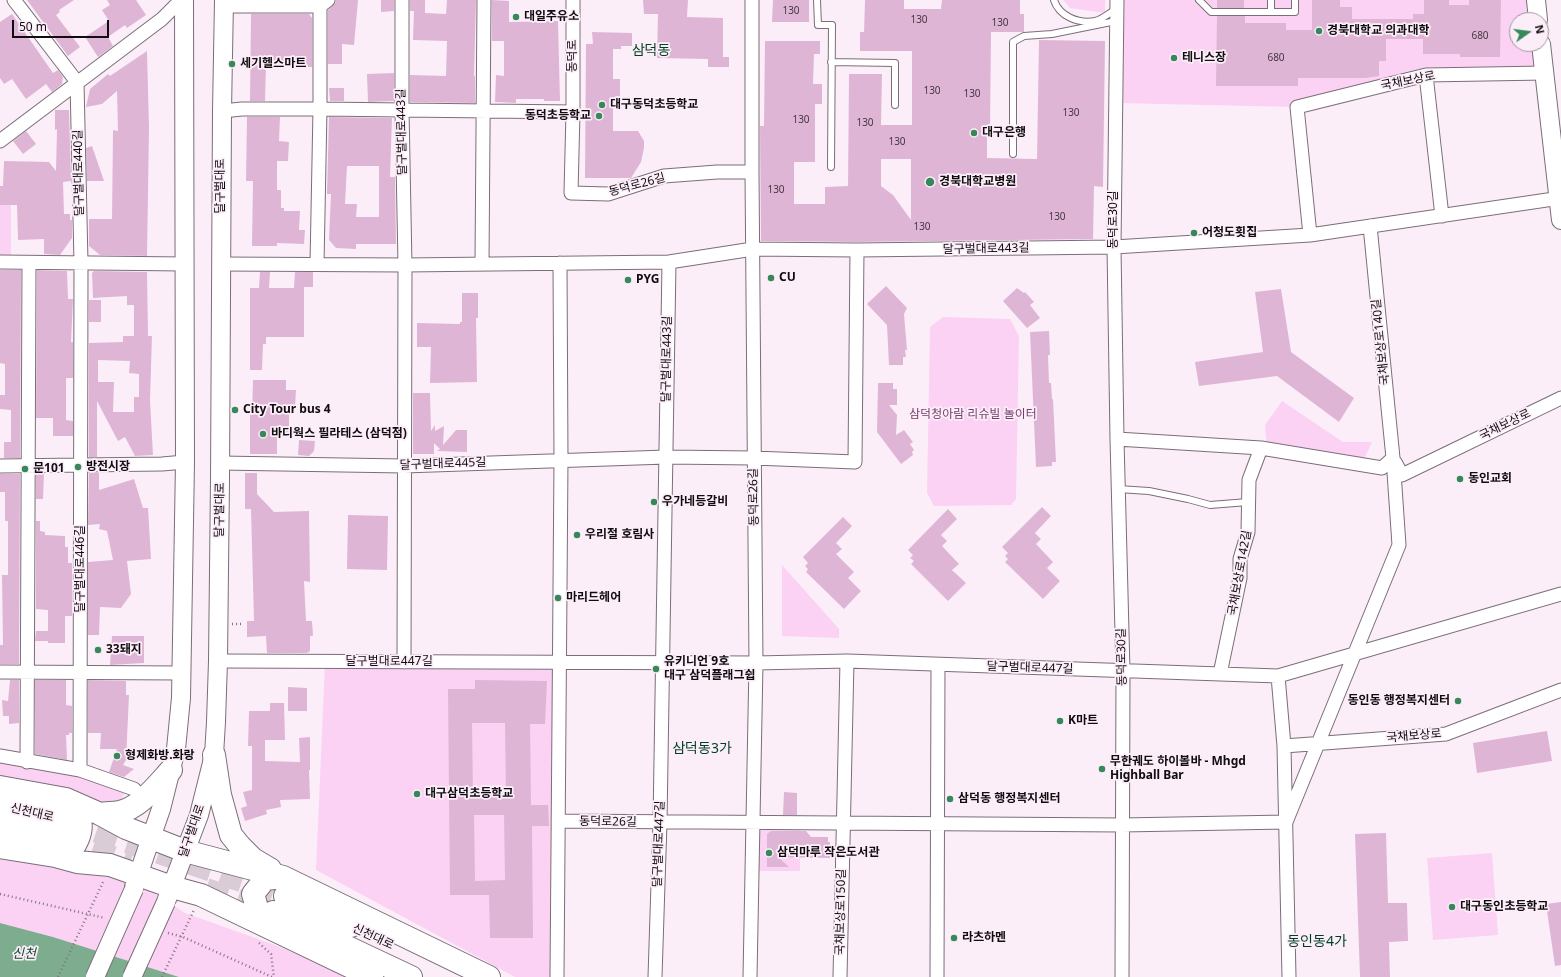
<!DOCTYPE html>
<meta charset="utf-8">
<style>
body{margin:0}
#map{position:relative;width:1561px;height:977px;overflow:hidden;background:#fceef9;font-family:"Noto Sans",sans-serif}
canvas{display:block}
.north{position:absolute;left:1509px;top:12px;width:40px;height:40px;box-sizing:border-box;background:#fceef9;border:1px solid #9e949b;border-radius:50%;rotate:76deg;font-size:11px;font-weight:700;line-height:16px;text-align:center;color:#100c0f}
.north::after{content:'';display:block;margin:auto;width:14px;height:18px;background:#36885a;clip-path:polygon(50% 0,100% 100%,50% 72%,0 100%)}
.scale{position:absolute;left:12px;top:20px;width:97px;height:18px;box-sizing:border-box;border:2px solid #100c0f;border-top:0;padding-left:5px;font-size:12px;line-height:14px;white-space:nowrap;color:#100c0f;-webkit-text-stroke:3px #fceef9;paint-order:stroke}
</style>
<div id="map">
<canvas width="1561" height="977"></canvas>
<div class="north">N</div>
<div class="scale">50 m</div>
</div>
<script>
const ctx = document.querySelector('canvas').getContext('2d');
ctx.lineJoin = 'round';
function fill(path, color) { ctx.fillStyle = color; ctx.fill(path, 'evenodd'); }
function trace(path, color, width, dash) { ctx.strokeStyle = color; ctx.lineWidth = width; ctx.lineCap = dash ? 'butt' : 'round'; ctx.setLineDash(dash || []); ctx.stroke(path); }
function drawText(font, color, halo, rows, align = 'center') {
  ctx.font = font + ' "Noto Sans","Noto Sans KR",sans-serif'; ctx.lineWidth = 3.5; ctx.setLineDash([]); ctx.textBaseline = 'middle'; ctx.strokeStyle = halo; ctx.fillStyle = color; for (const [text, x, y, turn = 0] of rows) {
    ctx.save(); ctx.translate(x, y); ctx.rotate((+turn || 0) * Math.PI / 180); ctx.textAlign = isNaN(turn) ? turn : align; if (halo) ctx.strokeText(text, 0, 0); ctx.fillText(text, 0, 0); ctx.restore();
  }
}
fill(new Path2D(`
 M1063 0H1105V13L1070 8Z
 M1117 0H1536L1539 20H1517V44H1541L1545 73 1426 75 1297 107 1115 103Z
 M0 205H11V263L0 262Z
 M943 317 1010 319 1019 336 1016 499 1011 505 934 506 927 493 930 327Z
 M1282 401 1343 442H1372L1364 459 1267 449 1265 425Z
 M782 565 839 629V638L782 636Z
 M325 662H560L557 977H515L316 870Z
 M0 756 80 770 124 794 119 806 105 805 0 781Z
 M753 823H800V871H752Z
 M0 851 110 865 185 913 275 945 353 977H179L53 937 0 923Z
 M1492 853 1498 935 1433 940 1427 858Z`), '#fbd2f3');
fill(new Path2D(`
 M0 923 53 937 179 977H0Z`), '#7eac8e');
fill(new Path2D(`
 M27 0H74L59 10 60 12 56 15 80 47 68 56Z
 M107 0H136L146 15 127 28 125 25 108 37 113 46 98 57 85 37 109 21 102 10 110 5Z
 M336 0H358L354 45 342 44V64H328V10L335 3Z
 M381 0H394V11L381 12Z
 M410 0H425V13L446 14 447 0H476L474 76H475V103L410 102V75L446 76 447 41 413 40 414 11H410Z
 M492 0 509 1V22L558 21 560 101H544V99H516V103L495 102 496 75 504 76V41H492Z
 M643 0H688L687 17 723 18V57H729V67H708V59L657 58 658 14H644Z
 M773 0H809V22H772Z
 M865 0H904V9H941L942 0H1020V14H1024V32H991L990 129H987V158L1037 159 1039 40 1105 41 1103 187 1094 186 1093 239 857 242 761 241 760 126H764L765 41H820V54H814L813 84H822V104H815V162H794V204H825V187L848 186 849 74H882L881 125H912V51H860V32H864ZM881 159H911V220L893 195 881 186Z
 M1217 0H1244V8H1217Z
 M1312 0H1340V7H1352V19H1413V14H1424V0H1449V5H1469V0H1501L1500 57H1460V54H1423V39H1386V61H1379V76L1365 78H1298V86H1216L1217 16H1245V23H1286V30H1312Z
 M12 14 53 73 58 70 63 77 62 84 52 92 46 84 26 99 12 79 4 84 0 78V22Z
 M251 14H309L312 18V67H295V63L266 64 265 101H250Z
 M592 32 632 33V46H621V49H613V79H620V101H613V131H638L644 141V148L641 162 631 178H585L586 44H593Z
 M147 51 149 128 147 256 100 255 89 246V219H112L113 130 118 131 117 91 102 104 86 107 90 89 108 74 110 76Z
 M394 73V101L368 102 367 74Z
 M329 88H344V101H330Z
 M55 110H69L71 181 63 182 64 214H70V220H72V238L60 255 44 254V239L18 240 17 205H0V186H3L4 161 49 162 56 171 57 129 55 130Z
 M247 117H280L279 141 289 142 288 161H277V190H281V208H284V211H300L299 230H305L304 244 277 243V246H252L253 181H246Z
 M329 117 392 118 390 177H395L396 244H356V249L336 248 329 240 331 194H327ZM347 166H379V217H356L357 204H345Z
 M26 131 36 144 23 154 13 141Z
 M92 146 104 181H87L86 148Z
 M0 270H21L20 458H4V442H11V410L0 409V395H5V364L0 363Z
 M37 270 67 271 68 299H73L71 342H73V378H66V420L73 421V436H53V418H36Z
 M94 271 147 272 148 336H152L150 400 153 455 135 456 125 437 118 441 97 401V457H89V343L123 342V336H134V305H127V296L93 298 92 273ZM98 360 130 361 129 373 139 374V397H134V412H113L114 382H98Z
 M260 272H270L269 288H294L295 272H313V287H304V337H266V344H263L262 370H250V288H259Z
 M886 286 907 308 904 314 907 350H905L906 357H903V365H889L887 325 867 304Z
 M1017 288 1024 293 1025 292 1034 302 1030 305 1040 318 1027 328 1003 301Z
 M1281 289 1291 352 1354 398 1339 422 1277 376 1199 386 1195 362 1263 352 1255 292Z
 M462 293H478V318H476L477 382 430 383 431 347H417V323L460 324V322H462Z
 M89 300H101V322H89Z
 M1049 331 1050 355H1048L1049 383H1051L1052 399H1053L1056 462H1052V466L1036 467 1030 332Z
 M253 380H286V390H296L295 407H289V433H277V454H250V415H252Z
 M878 383H893V389H897V405H889L897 415 896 435 904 430 913 442 910 444 914 450 912 452 913 455 901 464 877 432Z
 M413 393H430L431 431 435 425V431L444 426 443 445 456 430H467V452L437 451 440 449 434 443V454H413Z
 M299 440 315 441 314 451 309 456 298 455Z
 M44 473 43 499H36V474Z
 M89 473H99V490L134 479 143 508H148L151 559 127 561 131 594 121 608 100 607 99 635H88V562L113 560 107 531 99 529 100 524 88 525Z
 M245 473H257V494L274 512 309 511 310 582 304 581 306 621H312L313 636H310V651L307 653H267L266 636 247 637V621H254L251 509H245Z
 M0 474H20L19 664H0V645H3L2 575H8V521H5V492H0Z
 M1042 507 1051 516 1035 533 1041 539 1036 544 1053 562 1047 568 1060 581 1043 599 1005 562 1008 559 1005 556 1008 553 1002 547Z
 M948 509 957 519 941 535 947 541 942 546 959 564 952 570 966 583 948 601 911 564 914 561 910 558 913 555 908 550Z
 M348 515 388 516 387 570 347 569Z
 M843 517 852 526 836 543 842 549 836 554 854 572 848 578 861 591 844 609 806 572 808 569 805 566 808 563 803 557Z
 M36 521H40V531L45 532V535L65 536V547H68V563H72V616H65V643H48V641H35L36 631H48V610L36 609Z
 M112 636H144V663L110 665Z
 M10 680H19V723L9 724V716H3L2 700 8 701Z
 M35 680H66V705L72 706V733H69V735H66L67 760 35 754Z
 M88 680 126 681V695H129L126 760 123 765 134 769 124 777 109 772 117 749H100L101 733H88Z
 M475 680 547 681 545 724H530L531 805H548L549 826H532L533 938H490L489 895H450L448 689H475ZM472 723H505L506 796H473ZM474 815H504L505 880 475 881Z
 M288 687 307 688V711H288Z
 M270 703H284L285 740H265V761L300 762 299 738 310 737V770H309L310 799 280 800 281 807 266 810 267 814 245 821 241 808 247 806 243 792 252 790V746H248L249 711H270Z
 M1547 731 1552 761 1477 773 1473 743Z
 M784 792 797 793V815H783Z
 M771 831H806L811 837H828V842H830V858L778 857 789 867H767V834Z
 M1386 833 1388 903H1407L1408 941 1389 942 1390 977H1360L1355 834Z
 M1561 902V965L1555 966 1546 904Z`), '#dfb5d6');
trace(new Path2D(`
 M65 821 285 896
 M61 839 130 863
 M206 889 272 912`), '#d9ccd6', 22, [22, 11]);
const lane = new Path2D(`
 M817 0 818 25H832L831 167
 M1054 0C1059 16 1078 24 1095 21 1102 20 1110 12 1117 9
 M1199 0 1211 12H1295V0
 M1271 0V12
 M831 62 895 63V105
 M1013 154V42L1024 36 1052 34 1116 21
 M1118 489 1149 491 1188 499 1210 505 1248 502`);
const street = new Path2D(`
 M14 0 77 82 81 263 80 770
 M402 0V110L405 265 404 662
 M573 0V112L571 193 608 194 664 176 717 172H752
 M1117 0 1114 247 1117 439 1123 671 1122 977
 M224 6H320L328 0
 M1426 75 1442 216
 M222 111 242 109H320L573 112
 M0 141 162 19 181 0
 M1310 235 1297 107 1426 75 1545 73
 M0 262 185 264
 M482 263 484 0
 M221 264 405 265 669 262 753 249 857 250 1114 247 1310 235 1561 198
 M317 264 320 109V6
 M1117 439 1261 448 1382 468 1393 458
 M1395 462 1402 475 1561 398
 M220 463 404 466 666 457 754 458 855 462 857 250
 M0 466 162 464 185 462
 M218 661 756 663 847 661 1278 676 1561 594
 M0 672 181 673
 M1220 674 1240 578V559L1248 532 1249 480 1261 448
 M1278 676 1284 746 1289 977
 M1284 746 1446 734 1561 690
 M0 756 80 770 134 789 137 792
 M27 762 29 263
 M558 821 1122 825 1286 822 1399 545 1393 458 1370 226
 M557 977 561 460 560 263
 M655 977 660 822 669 262
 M750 977 756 663 752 172V0
 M840 977 847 661
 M937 977 938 665`);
const secondary = new Path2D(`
 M1536 0 1538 20
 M1541 44 1561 220
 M134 887 161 809 176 749 181 698 185 462 184 0
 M167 899 199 815 214 755 216 722 218 661 220 479 222 111 224 0`);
const highway = new Path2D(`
 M214 755 220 795 231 835 240 846 253 859 270 869
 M0 787 66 799 100 814 126 828 185 851 283 877 489 977
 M0 806 65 821
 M100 814C106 813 113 813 119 812 139 809 158 784 171 770
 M0 826 61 839
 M0 847 55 856 77 862 110 865 172 887 201 895 372 977
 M55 856C59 856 64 856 67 853 76 848 83 831 80 820 78 813 71 806 66 799
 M285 896 351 926
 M273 912 411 977
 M273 927 259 915 253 894 265 879 283 877`);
trace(lane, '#7a6e78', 8);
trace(street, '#7a6e78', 15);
trace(secondary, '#7a6e78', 20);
trace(highway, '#7a6e78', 24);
trace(new Path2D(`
 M232 624H241
 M0 894 105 918
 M168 933 183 937 272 977
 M259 943 271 954 274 977`), '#7f767d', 2.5, [1, 3]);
trace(lane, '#fff', 6);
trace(street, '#fff', 13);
trace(secondary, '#fff', 18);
trace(highway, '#fff', 22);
const secondaryBridge = new Path2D(`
 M95 977 134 889
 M132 977 166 902`);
trace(secondaryBridge, '#7a6e78', 20, []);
trace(new Path2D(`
 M58 977 104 880
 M162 977 194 910`), '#7f767d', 2.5, [1, 3]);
trace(secondaryBridge, '#fff', 18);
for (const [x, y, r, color] of [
 [516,17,4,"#36885a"],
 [1319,31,4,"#36885a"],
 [1174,58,4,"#36885a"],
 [232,64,4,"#36885a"],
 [602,105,4,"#36885a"],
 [599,116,4,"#36885a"],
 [974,133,4,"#36885a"],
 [930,182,5,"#36885a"],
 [1194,233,4,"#36885a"],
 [771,278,4,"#36885a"],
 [628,280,4,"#36885a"],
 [235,410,4,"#36885a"],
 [263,434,4,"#36885a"],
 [78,467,4,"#36885a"],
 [25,469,4,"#36885a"],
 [1460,479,4,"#36885a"],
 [654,502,4,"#36885a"],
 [577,535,4,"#36885a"],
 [558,598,4,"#36885a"],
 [98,650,4,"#36885a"],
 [656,669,4,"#36885a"],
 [1458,701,4,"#36885a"],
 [1060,721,4,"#36885a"],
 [117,756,4,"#36885a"],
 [1102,769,4,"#36885a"],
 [417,794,4,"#36885a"],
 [950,799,4,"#36885a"],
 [769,853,4,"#36885a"],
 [1452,907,4,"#36885a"],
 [954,938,4,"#36885a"]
]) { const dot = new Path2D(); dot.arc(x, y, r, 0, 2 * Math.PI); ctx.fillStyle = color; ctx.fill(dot); trace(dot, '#fceef9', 1.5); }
drawText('10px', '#443641', null, [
 ["130",791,11],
 ["130",919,20],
 ["130",1000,23],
 ["680",1480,36],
 ["680",1276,58],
 ["130",932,91],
 ["130",972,94],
 ["130",1071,113],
 ["130",801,120],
 ["130",865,123],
 ["130",897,142],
 ["130",776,190],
 ["130",1057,217],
 ["130",922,227]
]);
drawText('bold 12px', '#100c0f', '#fceef9', [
 ["대일주유소",524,17],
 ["경북대학교 의과대학",1327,31],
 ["테니스장",1182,58],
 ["세기헬스마트",240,64],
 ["대구동덕초등학교",610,105],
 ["동덕초등학교",591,116,"right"],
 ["대구은행",982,133],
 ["경북대학교병원",939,182],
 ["어청도횟집",1202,233],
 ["CU",779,278],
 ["PYG",636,280],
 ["City Tour bus 4",243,410],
 ["바디웍스 필라테스 (삼덕점)",271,434],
 ["방전시장",86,467],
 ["문101",33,469],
 ["동인교회",1468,479],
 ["우가네등갈비",662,502],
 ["우리절 호림사",585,535],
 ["마리드헤어",566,598],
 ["33돼지",106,650],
 ["유키니언 9호",664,662],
 ["대구 삼덕플래그쉽",664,676],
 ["동인동 행정복지센터",1450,701,"right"],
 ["K마트",1068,721],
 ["형제화방.화랑",125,756],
 ["무한궤도 하이볼바 - Mhgd",1110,762],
 ["Highball Bar",1110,776],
 ["대구삼덕초등학교",425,794],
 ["삼덕동 행정복지센터",958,799],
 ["삼덕마루 작은도서관",777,853],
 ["대구동인초등학교",1460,907],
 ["라츠하멘",962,938]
], 'left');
drawText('12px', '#100c0f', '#fceef9', [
 ["동덕로",573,56,-90],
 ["국채보상로",1408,81,-11],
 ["달구벌대로443길",402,132,-91],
 ["달구벌대로440길",79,173,-91],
 ["동덕로26길",637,185,-15],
 ["달구벌대로",221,186,-90],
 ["동덕로30길",1114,220,-90],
 ["달구벌대로443길",986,249,-1],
 ["국채보상로140길",1381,342,-96],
 ["달구벌대로443길",667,359,-89],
 ["국채보상로",1505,425,-26],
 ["달구벌대로445길",443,464,-2],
 ["동덕로26길",754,497,-91],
 ["달구벌대로",220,510,-89],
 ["달구벌대로446길",81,569,-90],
 ["국채보상로142길",1240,573,-80],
 ["동덕로30길",1122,657,-91],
 ["달구벌대로447길",389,662],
 ["달구벌대로447길",1030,668,2],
 ["국채보상로",1414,736,-5],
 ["신천대로",32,813,13],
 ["동덕로26길",608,822,1],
 ["달구벌대로",192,831,-71],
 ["달구벌대로447길",659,844,-88],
 ["국채보상로150길",841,912,-89],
 ["신천대로",373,937,25]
]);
drawText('12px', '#733e6a', '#fceef9', [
 ["삼덕청아람 리슈빌 놀이터",973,415]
]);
drawText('italic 13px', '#10482a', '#fceef9', [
 ["신천",24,954]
]);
drawText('14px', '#003f21', '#fceef9', [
 ["삼덕동",651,51],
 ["삼덕동3가",702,749],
 ["동인동4가",1317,942]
]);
</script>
